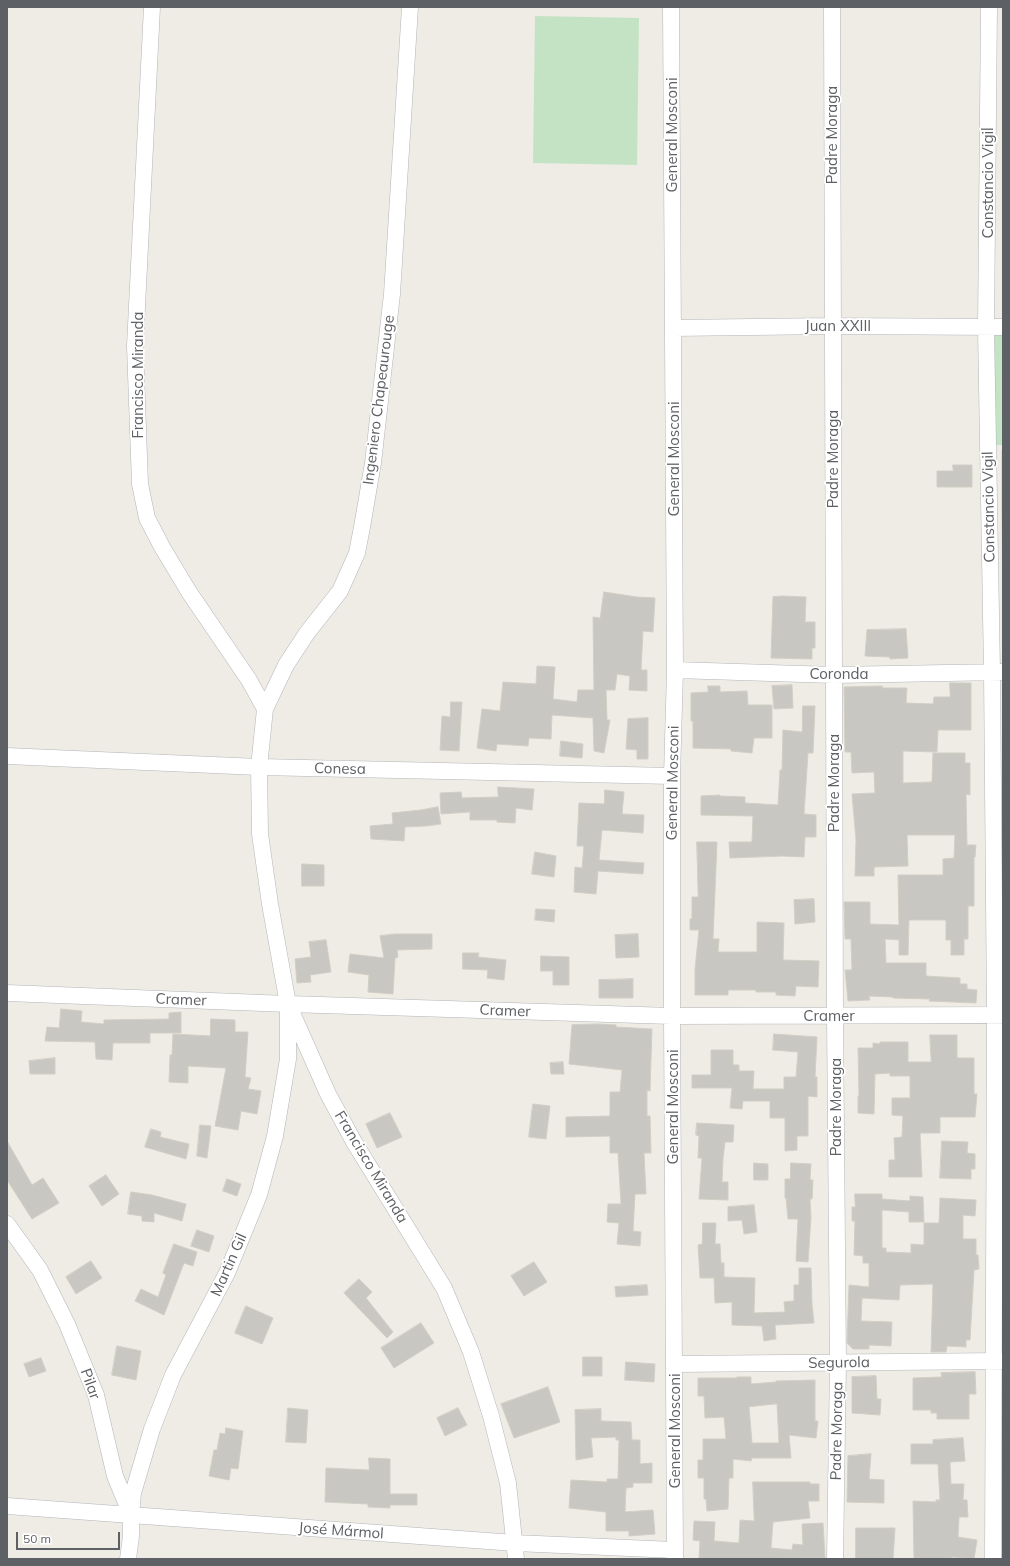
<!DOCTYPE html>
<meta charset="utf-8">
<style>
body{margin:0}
#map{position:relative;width:1010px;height:1566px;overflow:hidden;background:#eeece5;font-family:Mulish,sans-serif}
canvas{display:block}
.frame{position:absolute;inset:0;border:8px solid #5d6064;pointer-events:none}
.scale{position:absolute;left:16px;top:1532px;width:104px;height:18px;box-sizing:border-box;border:2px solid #5d6064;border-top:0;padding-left:5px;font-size:12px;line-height:14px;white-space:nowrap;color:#5d6064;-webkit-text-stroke:3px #fff;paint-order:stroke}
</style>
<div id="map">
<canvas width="1010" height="1566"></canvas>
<div class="frame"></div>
<div class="scale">50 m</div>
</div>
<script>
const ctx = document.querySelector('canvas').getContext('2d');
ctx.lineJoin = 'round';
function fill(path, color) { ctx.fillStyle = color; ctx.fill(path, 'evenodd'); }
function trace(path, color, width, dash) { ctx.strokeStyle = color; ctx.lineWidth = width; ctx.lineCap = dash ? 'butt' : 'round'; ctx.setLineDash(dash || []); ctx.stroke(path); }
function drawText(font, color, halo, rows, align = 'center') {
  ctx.font = font + ' Mulish,sans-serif'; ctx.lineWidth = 3.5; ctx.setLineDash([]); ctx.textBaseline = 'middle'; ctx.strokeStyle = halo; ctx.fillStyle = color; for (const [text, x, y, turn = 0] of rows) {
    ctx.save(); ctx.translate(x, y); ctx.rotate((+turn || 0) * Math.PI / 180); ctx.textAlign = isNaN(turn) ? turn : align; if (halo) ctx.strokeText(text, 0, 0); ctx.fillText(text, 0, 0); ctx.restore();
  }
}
fill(new Path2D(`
 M1001 450H1003V636L1001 506Z`), '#dddbd4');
fill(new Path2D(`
 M535 16 639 18 637 165 533 163Z
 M992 335H1003V445H994Z`), '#c4e3c5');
const building = new Path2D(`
 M953 465H972V487H937V471H953Z
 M604 592 637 597 655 598 653 632 643 631 641 670H647V691L629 690 630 676 617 674 615 690H606L607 720H610L604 753 594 751 593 718 552 715 551 739 529 738 528 746 497 744 496 751 477 748 482 709 500 711 503 682 536 684 537 666 555 667 553 699 577 702 578 690H594L593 617 600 618Z
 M783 596 806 597 805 622H815V648H812V659L771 658 773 597Z
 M906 629 908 658 890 659V657L865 656 867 630Z
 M950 683H971V730H938L937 752 903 751V783L932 782 933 753H965V763H970V795L966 794 967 845H976L975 857H974V906H968V939H964V955H951V940H946V920H909L908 955H899V940L885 939 886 963H926V976L960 978V984H967V989L977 990 976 1003 929 1001 930 999 893 998V997L869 996 870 1000 848 1001 845 970H852L851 939H845L844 902H870V924L899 925 898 875H943V859L954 858 955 835H907L908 866 874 867V876H855L856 840 852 794 875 793 874 772 852 773 851 752H845L844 687 882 686 883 688H907L906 703 933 704 934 697H950Z
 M792 685 793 708 774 709 772 686Z
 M708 686H720V692L747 691 748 705H772V738H754L752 753 731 751V749L693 748V721H691V693L708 692Z
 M451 702H462L459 751 440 750 442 716 450 717Z
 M803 706H815L813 753H808L804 814 816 815V837H805L804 857 782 856 730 858 729 842H752L753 816 701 815V796L720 795V796L745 797V803L778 805 780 770H782L783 730 802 732Z
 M648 718V759H637V750L626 749 628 719Z
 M561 741 583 744 582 758 560 756Z
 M498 787 534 789 532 810 516 808 515 823 497 822V820H470V812L441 814 440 793 461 792 462 798 498 797Z
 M605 790 624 792 622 814 644 815 643 833 602 830 599 860 644 863 643 874 598 871 596 894 574 892 575 867 582 868 584 846H577L579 803 604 804Z
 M438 807 441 824 426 826 405 827 404 841 371 839 370 826 393 824 392 813 421 810Z
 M697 842H717L713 939H719L718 952H757V922L784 923 783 960 819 961 818 987 796 986 795 996 776 995V992H756V990H728V995H695V969L699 930H690V919H692V897H698Z
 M535 852 556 856 554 877 532 874Z
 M302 864 324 865V886H302Z
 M814 899 815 922 795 924 794 900Z
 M536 909 555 910 554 922 535 920Z
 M395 934H432V949L397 950 398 957 395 958 393 994 368 992 369 975 348 972 350 954 384 958 380 936Z
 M638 934 639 957 616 958 615 935Z
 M326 940 331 972 310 975 311 982 297 983 295 959 311 957 309 942Z
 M463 953H479L478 957 506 960 504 980 487 978 488 970 463 969Z
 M541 956 569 957V985H553V971H541Z
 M633 979V998H599V980Z
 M61 1009 82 1011 81 1022 104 1024V1020L169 1019V1013L181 1012V1033H150V1043H113L112 1060 96 1059 95 1042 45 1041 47 1027 59 1028Z
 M211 1019 235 1020V1032H248L245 1077 251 1078 248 1089 261 1091 257 1114 241 1111 238 1130 215 1126 226 1068 188 1066V1083L169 1082 170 1055H172L173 1034 210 1036Z
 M598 1024 616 1025V1027L652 1029 650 1091 647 1090V1116H650L651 1153H644L646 1194H635L633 1231 641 1232 640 1246 617 1244 619 1223 607 1222 608 1204H621L618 1153H610V1136L566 1137V1117L610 1116V1092H620L622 1070 569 1064 572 1025Z
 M774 1034 817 1037 815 1077H817V1097L808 1096V1136H797V1150L785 1151V1118H770V1101H743L742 1109 730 1108 732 1088H692V1075H711V1050H733V1065H739V1071H754L753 1089H784V1077H796L798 1052 773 1050Z
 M930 1035H957V1058H974V1094H977L975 1117H940V1133H920L922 1177H889V1160H895L894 1138 902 1137 903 1116 892 1115V1098H910V1076H890V1073L875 1074 874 1114 858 1113V1096H859L858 1048H873V1043L880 1044V1042H908V1062H931Z
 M55 1058V1074H30L29 1061Z
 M563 1062 564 1074H551L550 1063Z
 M533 1104 550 1106 546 1139 529 1137Z
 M390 1113 402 1137 377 1148 366 1124Z
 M697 1123 734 1125 733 1142H725L723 1159 722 1182H728V1200L699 1199 702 1158H698L699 1136 696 1135Z
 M200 1125 211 1126 207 1158 197 1156Z
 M151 1129 161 1132 160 1137 189 1144 186 1159 145 1147Z
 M7 1141 32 1185 43 1178 59 1203 32 1219 7 1180Z
 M942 1141 968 1142 967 1153 975 1154V1169H971V1179L940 1178Z
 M754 1163 768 1164V1180H754Z
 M791 1163 811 1164 810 1180H813L812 1199H810L811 1217 808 1262 796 1261 798 1219H788L786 1198H785V1179H790Z
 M106 1175 119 1194 102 1206 89 1186Z
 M227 1179 241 1184 237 1196 223 1191Z
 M131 1192 152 1195 186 1204 182 1221 154 1213V1222L142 1221V1216L128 1214Z
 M855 1194H882V1199L910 1201V1196L923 1197 924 1222H909V1212L882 1210V1248H886V1252L911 1253V1244L924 1245V1223H939L940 1198 976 1200 975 1216 963 1215V1239H976V1255H978L979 1269 974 1270 970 1340H966V1347L947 1346 946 1352H931L933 1284 900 1285 899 1300 862 1298 861 1321 892 1322 891 1346 869 1345V1349H853L847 1343 849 1285 869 1287V1263H863V1256L854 1255 855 1221H852V1207H855Z
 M754 1205 757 1232 744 1234 742 1220 728 1221V1207Z
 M703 1223H716L715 1244H720L721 1263H724V1277L755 1278 754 1313 785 1312 784 1302 794 1301V1285H799V1268H811L812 1305 814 1323 775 1325 776 1339 764 1341 762 1326 732 1325V1302L715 1303 714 1278H700L698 1245 702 1244Z
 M197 1230 214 1236 209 1252 191 1246Z
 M174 1244 197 1252 193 1266 184 1263 164 1315 135 1301 141 1289 158 1297 166 1275 163 1273Z
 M91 1261 102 1278 76 1294 66 1277Z
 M534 1262 547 1282 524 1296 511 1276Z
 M359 1279 372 1292 366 1298 393 1332 387 1338 344 1293Z
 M647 1285 648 1295 616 1297 615 1287Z
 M246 1306 273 1318 262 1344 235 1333Z
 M421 1323 434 1343 394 1368 381 1348Z
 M117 1346 141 1351 136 1380 112 1375Z
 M583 1357H602V1376H583Z
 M41 1358 46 1371 29 1377 24 1364Z
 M626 1362 655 1364 654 1382 625 1380Z
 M975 1372 976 1394H969V1419H937V1413H931V1410H913V1378L942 1377 941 1373Z
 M876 1376 877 1399H881L880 1415 852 1413V1377Z
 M737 1377H751V1384L776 1382V1381L815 1380V1421H818L816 1438 789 1435 791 1458H752L751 1461 733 1459V1478H729L728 1509 707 1511 706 1499H704V1478H698V1460H703V1439H726L724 1417 705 1418 704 1396H698V1378H737ZM777 1404 779 1443H752L749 1407Z
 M548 1387 560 1422 514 1438 501 1404Z
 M288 1408 308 1410 306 1443 286 1442Z
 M458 1408 467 1425 445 1436 437 1418Z
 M601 1409V1421L631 1422 632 1440H640V1464L652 1463V1483H633V1487L626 1488 625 1512 653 1510 655 1534 629 1536V1531H606V1512L569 1508 571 1480 607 1482V1479H618L619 1440H616V1437L591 1438 593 1457 576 1460 575 1410Z
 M226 1428 243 1431 238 1469 231 1468 229 1480 209 1476 214 1450H217L220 1433 225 1434Z
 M963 1438 965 1461 950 1462 951 1484H964L963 1500H967L968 1517H959L958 1537 977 1540 974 1559 952 1557 951 1559H914L913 1501 936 1502V1500H940L938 1464H911V1444H933V1440Z
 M871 1454 869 1479 884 1480V1503L847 1502 848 1456Z
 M369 1458 390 1459V1494H417V1505H390V1508L368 1507V1504L325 1502 326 1468 369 1470Z
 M753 1482H810V1484H819V1501H808L810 1518 773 1522 771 1548 792 1550 793 1544 803 1545 802 1524 823 1523 825 1558 699 1559 700 1541 693 1540 694 1521 715 1522 714 1541 739 1543 740 1520 754 1521Z
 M856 1528H895L893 1559H856Z`);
fill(building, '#c9c7c2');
trace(building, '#d2cec4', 1);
const minor = new Path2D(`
 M152 7 135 346 140 484 147 518 162 547 189 592 249 680 265 709
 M410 7 392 294 373 463 362 527 357 553 340 591 307 633 286 665 265 709 259 767 260 834 270 904 288 1004 328 1094 354 1142 444 1288 471 1352 491 1416 508 1483 516 1559
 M671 7 675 670 672 776V1016L675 1559
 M832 7 835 1016 838 1363 835 1559
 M989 7 986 328 992 672 995 1015 993 1559
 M673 328 832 326 1003 327
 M675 670 834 675 1003 672
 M7 756 259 767 672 776
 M7 993 288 1004 672 1016 1003 1015
 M7 1224 40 1270 67 1324 96 1395 115 1476 131 1515V1536L128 1559
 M675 1364 1003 1361
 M7 1506 515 1543 674 1550
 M131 1515 133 1493 152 1429 173 1375 227 1273 259 1195 275 1136 288 1059V1010`);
trace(minor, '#b2b5b9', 17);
trace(minor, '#fff', 16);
drawText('15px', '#5d6064', '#fff', [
 ["General Mosconi",672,135,-90],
 ["Padre Moraga",832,135,-90],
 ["Constancio Vigil",988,183,-90],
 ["Juan XXIII",838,326],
 ["Francisco Miranda",138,375,-90],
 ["Ingeniero Chapeaurouge",379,400,-83],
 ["General Mosconi",674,459,-90],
 ["Padre Moraga",833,459,-90],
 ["Constancio Vigil",989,507,-91],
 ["Coronda",839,674],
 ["Conesa",340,769,1],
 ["General Mosconi",673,783,-89],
 ["Padre Moraga",834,783,-90],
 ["Cramer",181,1000,2],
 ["Cramer",505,1011,2],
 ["Cramer",829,1016],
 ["General Mosconi",673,1107,-90],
 ["Padre Moraga",836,1107,-90],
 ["Francisco Miranda",371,1167,59],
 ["Martin Gil",229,1265,-66],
 ["Segurola",839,1363,-1],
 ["Pilar",90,1384,70],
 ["General Mosconi",675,1431,-90],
 ["Padre Moraga",837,1431,-89],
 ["José Mármol",341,1531,4]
]);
</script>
